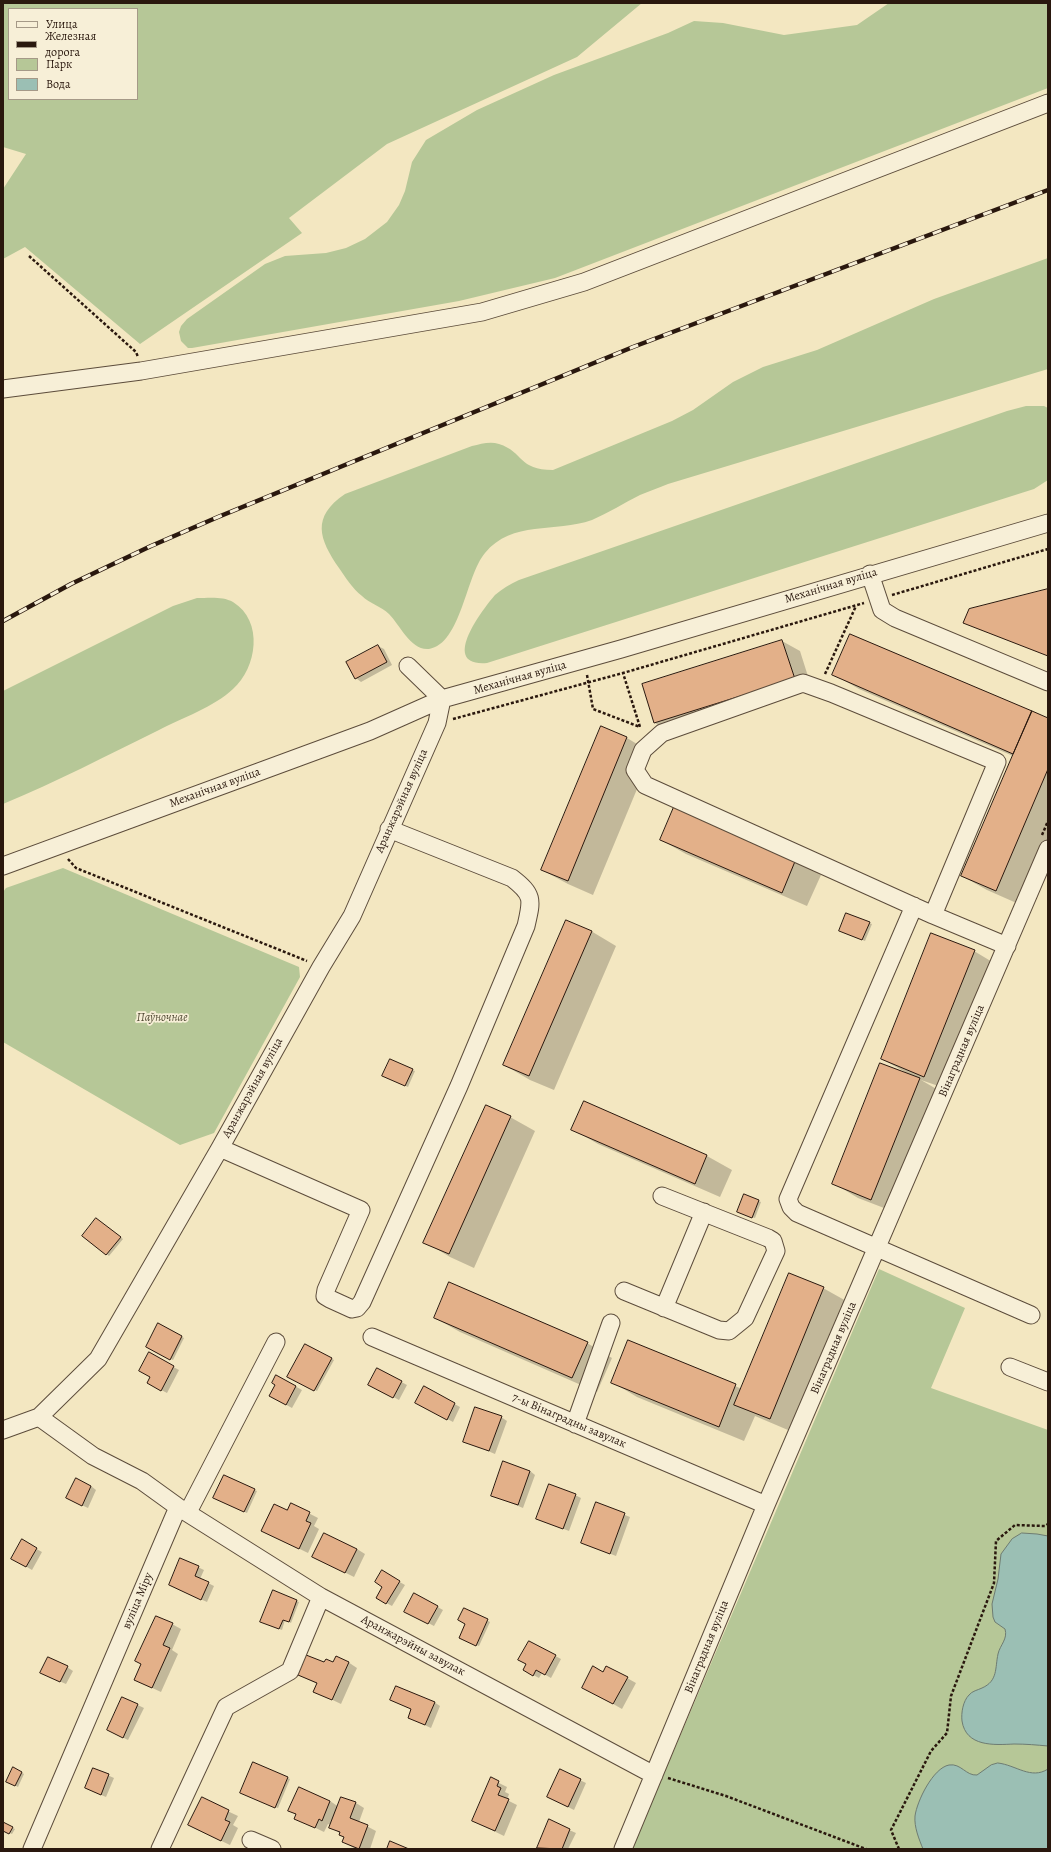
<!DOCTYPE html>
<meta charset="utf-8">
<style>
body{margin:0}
#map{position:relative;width:1051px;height:1852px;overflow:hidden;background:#f3e7c1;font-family:Alegreya,serif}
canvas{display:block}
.frame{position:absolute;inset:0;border:4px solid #2a180e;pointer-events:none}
.legend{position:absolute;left:8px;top:8px;width:130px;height:92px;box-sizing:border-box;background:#f7efd7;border:1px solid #a59987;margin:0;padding:5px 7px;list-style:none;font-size:12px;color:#2a180e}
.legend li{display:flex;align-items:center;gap:8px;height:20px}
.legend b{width:20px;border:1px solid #a59987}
</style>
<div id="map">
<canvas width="1051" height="1852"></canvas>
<div class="frame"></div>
<ul class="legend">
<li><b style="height:5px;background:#f7efd7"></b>Улица</li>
<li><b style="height:5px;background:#2a180e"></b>Железная дорога</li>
<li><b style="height:11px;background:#b6c797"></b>Парк</li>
<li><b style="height:11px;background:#9bbfb4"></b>Вода</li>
</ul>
</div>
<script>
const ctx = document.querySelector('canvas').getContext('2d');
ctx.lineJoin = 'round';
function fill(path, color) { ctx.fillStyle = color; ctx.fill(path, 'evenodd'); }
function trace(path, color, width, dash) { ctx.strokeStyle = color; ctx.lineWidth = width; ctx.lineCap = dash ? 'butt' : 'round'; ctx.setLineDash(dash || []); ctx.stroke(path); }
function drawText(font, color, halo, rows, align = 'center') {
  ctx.font = font + ' Alegreya,serif'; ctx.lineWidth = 3.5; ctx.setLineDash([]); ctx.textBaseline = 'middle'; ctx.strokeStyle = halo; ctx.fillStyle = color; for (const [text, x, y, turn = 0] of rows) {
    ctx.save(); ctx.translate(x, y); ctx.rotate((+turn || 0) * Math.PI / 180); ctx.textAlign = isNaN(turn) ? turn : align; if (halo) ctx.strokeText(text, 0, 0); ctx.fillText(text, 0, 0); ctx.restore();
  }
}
fill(new Path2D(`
 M3 3H642L577 57 387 144 289 218 302 233 140 344 25 247 3 259V189L26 154 3 147ZM9 9H137V99H9Z
 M889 3H1048V88L555 278 459 301 192 348H188L181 341 179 332 181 326 187 319 265 264 285 256 326 253 346 248 365 239 387 222 399 205 405 191 412 162 426 140 477 110 554 75 668 33 694 21 723 23 784 35 857 25Z
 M1048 258V369L668 484C659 488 649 491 640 495 624 503 608 513 592 520 555 533 512 520 485 553 466 575 461 644 429 649 411 651 400 625 389 614 381 606 370 604 362 596 352 588 346 578 339 568 319 539 311 517 345 494L472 446C481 444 490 441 499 444 524 452 518 470 553 470L672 421 693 410 733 382 763 367 817 350 934 299Z
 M1026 406H1044L1048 408V480L1034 489 487 663C439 667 482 610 495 595 502 589 510 584 519 580L1007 411Z
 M197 598C208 598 223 596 233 602 264 621 257 668 233 689 214 707 182 718 159 730 108 755 56 782 3 804V691L173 606Z
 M63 868 299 967 300 977 214 1133 180 1145 3 1042V892L6 888Z
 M879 1269 965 1308 931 1388 1048 1430V1849H632Z`), '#b6c797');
const water = new Path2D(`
 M1022 1533 1037 1534 1048 1536V1746C1037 1745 1026 1744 1014 1744 994 1745 966 1747 962 1721 961 1713 963 1701 969 1695 972 1691 978 1690 982 1688 998 1681 995 1668 998 1654 1000 1645 1008 1639 1005 1629L995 1622 993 1617 992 1604 998 1579 1001 1554 1012 1539Z
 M998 1763C1016 1765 1031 1780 1048 1769V1849H923C919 1839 914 1827 915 1816 917 1801 933 1768 949 1765 961 1763 966 1776 977 1775L991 1765Z`);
fill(water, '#9bbfb4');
trace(water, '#6e7c72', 1);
fill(new Path2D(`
 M851 635 1048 719V842L1021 905 987 890 962 876 1013 756 859 689 833 674Z
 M782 641 800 651 812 689 672 733 655 723Z
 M378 646 384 649 392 665 361 682 356 678Z
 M601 728 627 738 652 753 593 895 568 884 542 870Z
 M661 840 796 860 821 875 807 906 686 854Z
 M869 923 872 924 865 941 843 932Z
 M591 931 616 946 554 1090 530 1080 504 1065Z
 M974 951 999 966 950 1090 921 1080 945 1094 897 1213 858 1198 833 1183 905 1072 882 1059Z
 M412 1070 415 1071 408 1087 386 1077Z
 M584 1102 707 1156 732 1170 720 1197 598 1144 572 1129Z
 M510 1117 535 1131 474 1268 450 1257 425 1242Z
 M744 1195 761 1202 755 1218 740 1213Z
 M99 1221 123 1239 109 1256 83 1236Z
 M823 1288 848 1302 795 1433 755 1416 744 1441 637 1397 612 1382 629 1341 742 1389Z
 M435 1318 587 1343 612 1358 597 1392 460 1332Z
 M159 1325 184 1338 173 1360 147 1347Z
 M305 1345 334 1360 317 1391 289 1376Z
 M149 1354 179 1370 167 1393 148 1383 151 1377Z
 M377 1369 407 1385 399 1400 370 1384Z
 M277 1376 302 1390 292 1408 270 1396 277 1385Z
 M424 1387 460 1407 453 1422 416 1402Z
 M501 1417 507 1421 495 1454 464 1441Z
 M530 1471 535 1475 523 1508 492 1495Z
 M91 1486 96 1490 88 1508 73 1501Z
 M254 1490 257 1491 247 1513 217 1499Z
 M575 1495 581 1498 569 1531 538 1519Z
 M291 1504 318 1518 314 1526 319 1529 308 1553 271 1535Z
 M597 1504 630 1517 616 1556 582 1543Z
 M22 1541 42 1552 32 1570 12 1558Z
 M357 1549 365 1554 354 1577 322 1561Z
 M181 1559 204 1570 200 1579 214 1586 207 1602 170 1585Z
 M382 1572 405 1585 392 1606 377 1598 384 1586Z
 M273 1591 299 1602 291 1623 285 1620 282 1630 264 1623Z
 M415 1594 443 1610 434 1626 411 1614Z
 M464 1609 490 1622 479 1646 463 1639 467 1624Z
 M172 1624 181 1629 172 1650 178 1654 161 1692 135 1680Z
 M529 1642 561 1659 551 1678 542 1673 539 1678 524 1670 528 1664Z
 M348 1662 357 1668 341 1704 314 1691 317 1684 299 1675 325 1664Z
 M67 1667 73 1671 66 1684 47 1676Z
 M604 1673 627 1678 636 1683 622 1709 592 1692Z
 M123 1698 144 1708 128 1740 108 1730Z
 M391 1700 434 1702 440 1706 431 1728 409 1718 412 1709Z
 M254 1763 290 1779 278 1808 242 1793Z
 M14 1768 24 1774 18 1787 7 1781Z
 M94 1769 114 1778 106 1797 92 1791Z
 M561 1771 586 1783 574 1810 554 1800Z
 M491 1779 507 1787 505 1792 509 1794 507 1800 517 1805 504 1836 473 1821Z
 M202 1799 238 1816 233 1825 238 1828 230 1845 198 1830Z
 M330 1801 339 1807 356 1803 364 1808 359 1822 376 1831 370 1849H357L352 1847 343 1842 345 1837 331 1827 332 1825 328 1824 324 1832 295 1818 297 1815 289 1811Z
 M549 1821 576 1833 568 1849H541L538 1847Z
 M3 1823 15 1829 12 1834 3 1830Z`), '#0003');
const building = new Path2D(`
 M1048 589V656L963 623 969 609Z
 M850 634 1032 711 1013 754 832 675Z
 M782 640 795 679 654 723 642 684Z
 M378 645 387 662 355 679 346 662Z
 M1032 711 1048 718V769L996 891 961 876Z
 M601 726 627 737 568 881 541 870Z
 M674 807 796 859 782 893 660 840Z
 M846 913 870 922 862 940 839 931Z
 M566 920 592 931 529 1076 503 1065Z
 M931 933 975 950 924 1077 881 1059Z
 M390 1059 413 1069 405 1086 382 1076Z
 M880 1063 920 1078 871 1200 832 1184Z
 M584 1101 707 1155 695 1184 571 1130Z
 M486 1105 511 1116 449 1254 423 1243Z
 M744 1194 759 1200 752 1218 737 1212Z
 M96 1218 121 1237 106 1255 82 1236Z
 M789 1273 824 1287 770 1419 734 1405Z
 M449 1282 588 1342 572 1378 434 1318Z
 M158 1323 182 1336 170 1360 146 1347Z
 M628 1340 736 1384 719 1427 611 1383Z
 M305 1344 332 1358 314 1391 287 1377Z
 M149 1352 174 1366 161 1391 147 1383 150 1377 139 1371Z
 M377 1368 402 1381 393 1398 368 1385Z
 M276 1375 296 1386 286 1405 269 1396 275 1385 272 1383Z
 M424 1386 455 1403 447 1420 415 1403Z
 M475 1407 502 1416 489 1451 463 1442Z
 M503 1461 530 1471 518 1505 491 1496Z
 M224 1475 255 1489 244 1512 213 1498Z
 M76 1478 91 1486 82 1506 66 1498Z
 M549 1484 576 1494 563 1529 536 1519Z
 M596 1502 625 1513 610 1554 581 1543Z
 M291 1503 310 1512 306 1521 311 1523 299 1549 261 1531 274 1504 287 1510Z
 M324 1533 357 1549 345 1573 312 1557Z
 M22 1539 37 1548 26 1567 11 1559Z
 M180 1558 199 1566 195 1576 209 1582 201 1600 169 1585Z
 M382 1570 400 1581 386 1604 376 1598 382 1587 375 1582Z
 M273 1590 297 1600 289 1622 283 1620 279 1629 260 1622Z
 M414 1593 438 1606 428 1624 404 1612Z
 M464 1608 488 1619 476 1646 459 1638 465 1624 458 1620Z
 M156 1616 173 1623 163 1645 170 1648 152 1688 134 1680 141 1664 135 1661Z
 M529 1641 556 1655 545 1675 536 1670 533 1676 523 1670 526 1664 518 1660Z
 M306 1655 324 1662 326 1659 333 1662 336 1656 349 1662 332 1700 313 1692 317 1683 298 1675Z
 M48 1657 68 1666 60 1682 40 1673Z
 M593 1666 603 1672 606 1666 628 1677 613 1704 582 1688Z
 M396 1686 435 1702 425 1725 408 1718 411 1709 390 1700Z
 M122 1697 138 1704 123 1738 107 1730Z
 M253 1762 288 1777 275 1808 240 1793Z
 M13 1767 22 1772 15 1786 6 1782Z
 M93 1768 109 1774 101 1795 85 1788Z
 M560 1769 581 1779 568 1807 547 1797Z
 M491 1777 499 1781 497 1786 501 1788 498 1795 509 1799 495 1831 472 1821Z
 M299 1787 330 1801 322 1821 319 1819 315 1828 294 1819 296 1814 288 1811Z
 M202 1797 229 1810 225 1820 230 1822 221 1841 188 1825Z
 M341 1797 356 1802 350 1818 368 1825 359 1849 342 1842 344 1837 339 1835 340 1832 329 1828Z
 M549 1819 570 1829 562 1849 537 1848Z
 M3 1822 13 1827 9 1834 3 1831Z
 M390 1841 409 1849H387Z`);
fill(building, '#e3b089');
trace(building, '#2a180e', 1);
const minor = new Path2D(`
 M3 389 141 371 482 312 584 282 1048 103
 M870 574 882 610 895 618 1048 682
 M3 866 370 731 442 699 621 649 1048 523
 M914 906 788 1199 791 1207 797 1213 1031 1315
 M933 915 997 762 831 693 803 683 662 733 643 750 635 770 645 785 933 915 1007 946
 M220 1148 361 1210 326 1290 325 1296 330 1299 352 1309 357 1308 362 1302 459 1086 526 926C532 900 534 895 512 878L389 829
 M624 1291 719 1330 729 1331 745 1318 776 1251 773 1241 768 1238 662 1196
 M664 1308 704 1212
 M372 1337 766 1505
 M1010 1367 1048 1382
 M575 1424 611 1323
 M3 1430 39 1417 98 1359 220 1148 321 967 352 916 437 723 442 699 408 666
 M178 1507 321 1597 654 1775
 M188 1512 276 1342
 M251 1840 272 1849
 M32 1849 178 1507 142 1481 93 1456 39 1417
 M160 1849 226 1707 290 1671 321 1597
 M623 1849 766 1505 1048 849`);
trace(minor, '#5c4c3b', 19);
trace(new Path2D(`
 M29 256 136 352 138 357
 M892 595 1048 549
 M825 674 856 606
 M587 675 593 709 640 727 623 673
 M453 719 623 673 864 603
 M1042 835 1048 821
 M68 859 76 868 307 961
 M668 1778 726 1796 866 1849
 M899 1849 891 1830 931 1751 947 1733 951 1696 994 1583 996 1541 1015 1525 1045 1526 1048 1524`), '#2a180e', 2.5, [3, 2]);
trace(minor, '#f7efd7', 17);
const rail = new Path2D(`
 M3 621 71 584 151 546 218 517 633 347 1048 190`);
trace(rail, '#2a180e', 4.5);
trace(rail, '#f7efd7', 3, [9]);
drawText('12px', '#2a180e', '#f7efd7', [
 ["Механічная вуліца",831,586,-17],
 ["Механічная вуліца",520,678,-16],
 ["Механічная вуліца",215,788,-20],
 ["Аранжарэйная вуліца",402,801,-66],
 ["Вінаградная вуліца",962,1051,-67],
 ["Аранжарэйная вуліца",253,1088,-61],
 ["Вінаградная вуліца",834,1348,-67],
 ["7-ы Вінаградны завулак",569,1421,23],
 ["вуліца Міру",138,1601,-67],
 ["Аранжарэйны завулак",413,1646,28],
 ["Вінаградная вуліца",707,1647,-68]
]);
drawText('italic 12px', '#544d37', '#f7efd7', [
 ["Паўночнае",162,1018]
]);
</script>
